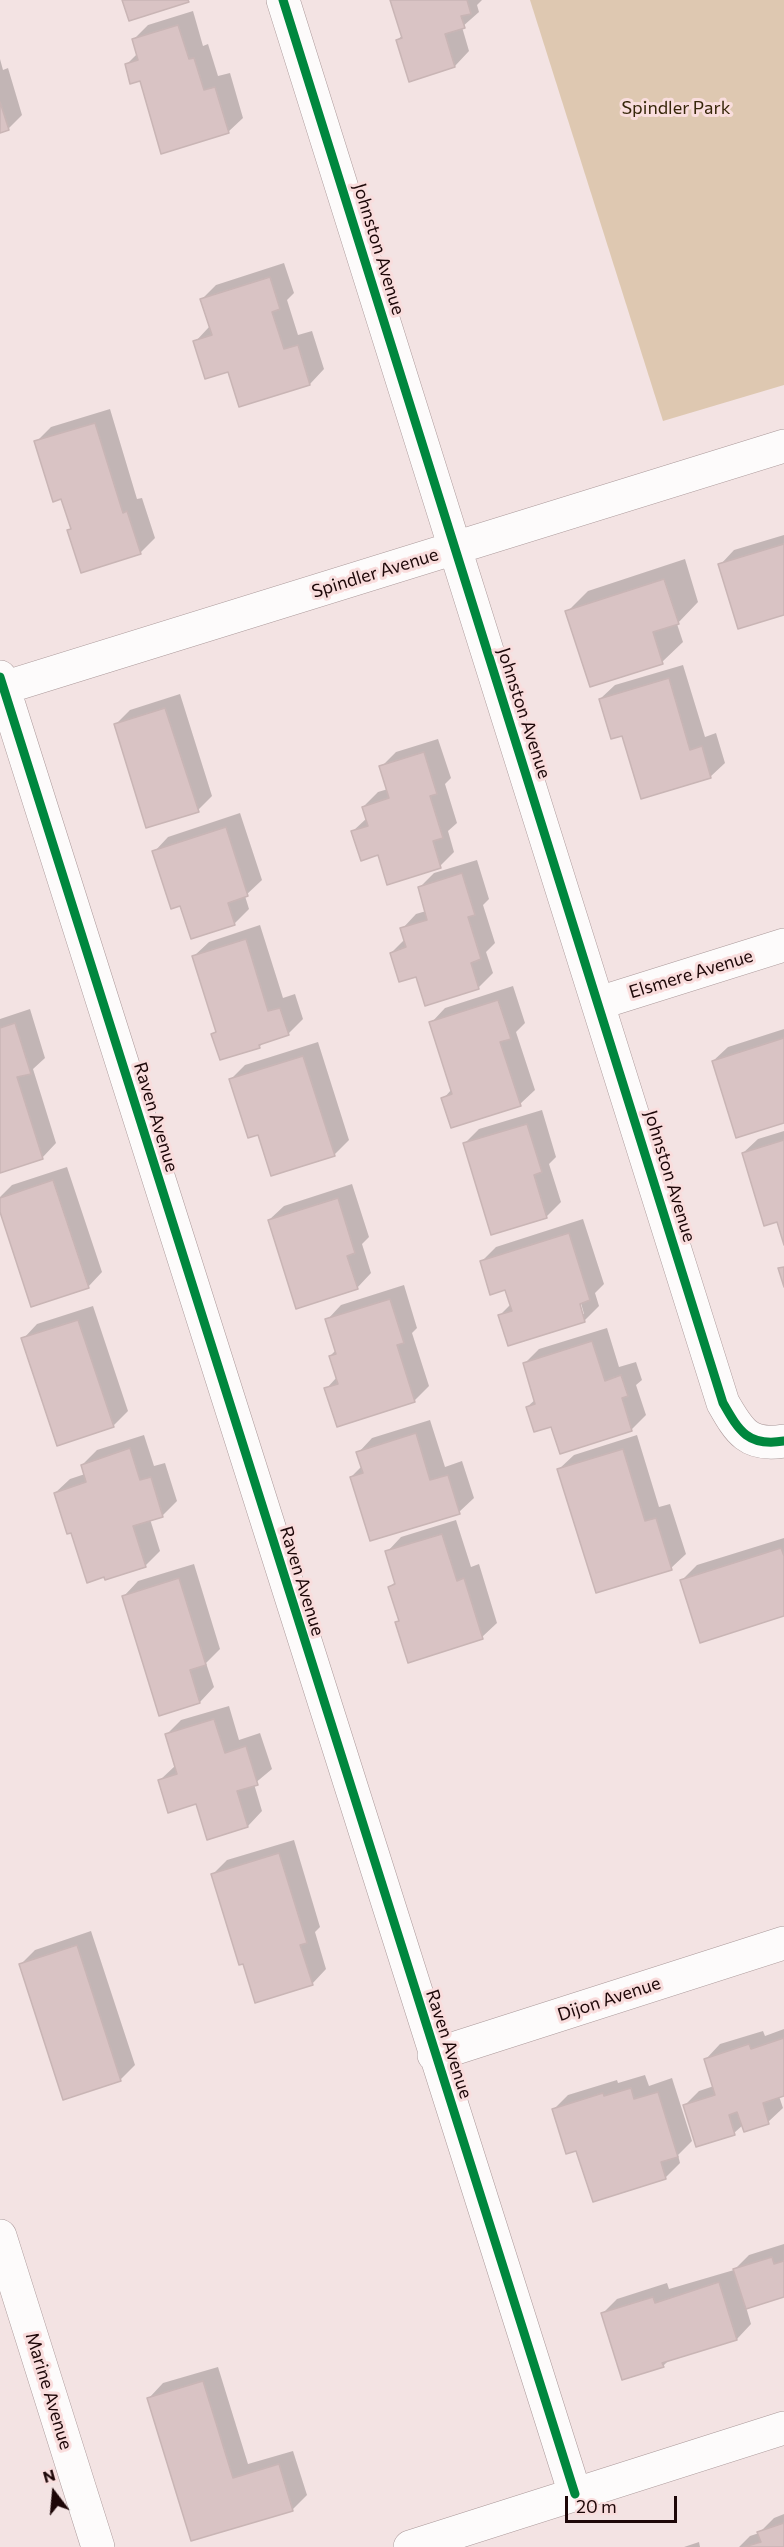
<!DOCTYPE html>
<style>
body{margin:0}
#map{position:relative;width:784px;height:2547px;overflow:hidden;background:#f3e3e3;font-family:Commissioner,sans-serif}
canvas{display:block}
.north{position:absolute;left:24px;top:2463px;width:60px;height:60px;-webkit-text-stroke:4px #f9dddd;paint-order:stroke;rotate:344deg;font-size:16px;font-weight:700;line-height:24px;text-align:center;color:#1d0708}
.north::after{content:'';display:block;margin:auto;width:21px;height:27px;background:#1d0708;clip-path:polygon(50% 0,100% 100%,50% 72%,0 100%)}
.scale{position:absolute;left:565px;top:2496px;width:112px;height:27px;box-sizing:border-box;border:3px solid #1d0708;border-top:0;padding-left:8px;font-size:18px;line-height:21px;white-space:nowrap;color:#1d0708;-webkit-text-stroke:4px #f9dddd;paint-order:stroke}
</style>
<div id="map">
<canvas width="784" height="2547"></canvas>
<div class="north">N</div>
<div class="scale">20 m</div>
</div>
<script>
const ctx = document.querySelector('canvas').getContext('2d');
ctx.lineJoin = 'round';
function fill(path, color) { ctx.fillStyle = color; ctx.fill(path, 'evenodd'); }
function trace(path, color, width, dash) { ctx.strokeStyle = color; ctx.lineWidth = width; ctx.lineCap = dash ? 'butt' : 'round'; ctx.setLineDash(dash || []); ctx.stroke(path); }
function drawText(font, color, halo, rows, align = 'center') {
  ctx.font = font + ' Commissioner,sans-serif'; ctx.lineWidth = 6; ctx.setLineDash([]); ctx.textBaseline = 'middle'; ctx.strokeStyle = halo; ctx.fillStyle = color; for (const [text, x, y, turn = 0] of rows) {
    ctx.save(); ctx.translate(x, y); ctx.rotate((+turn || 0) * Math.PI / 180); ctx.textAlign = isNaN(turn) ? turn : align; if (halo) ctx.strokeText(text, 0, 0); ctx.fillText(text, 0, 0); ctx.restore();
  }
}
fill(new Path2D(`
 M530 0H784V385L663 421Z`), '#dec8b1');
fill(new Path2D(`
 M392 0H482L477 5 479 12 462 27 469 51 455 66 397 40 403 35Z
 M193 11 203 46 208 44 218 76 230 73 243 118 228 132 141 79 126 65 138 53 134 39 148 25Z
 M0 59 3 70 8 68 22 115 8 129 0 131Z
 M284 263 294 293 287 300 298 335 312 331 324 369 310 384 240 405 229 370 195 342 209 327 202 299 216 285Z
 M110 409 137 499 142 498 155 538 140 553 69 530 72 527 62 497 36 442 51 427Z
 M784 535V613L720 565 734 550Z
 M685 559 698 602 677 624 683 642 662 662 567 612 588 591Z
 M683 665 705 737 716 733 725 763 710 777 600 699 615 685Z
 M180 694 212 796 198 810 115 725 130 710Z
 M438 739 451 778 445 784 457 823 448 831 454 852 440 866 379 853 353 831 367 818 363 807 378 792 388 789 381 767 396 752Z
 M240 813 262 880 245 896 249 909 235 923 192 937 181 904 154 852 168 837Z
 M477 860 489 899 483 905 495 943 486 952 493 973 478 988 417 975 391 953 405 939 402 929 416 914 426 911 419 888 434 873Z
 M260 925 283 998 295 994 303 1019 288 1034 265 1041 259 1047 213 1034 217 1030 194 956 209 942Z
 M513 986 525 1023 516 1032 535 1090 520 1104 443 1099 452 1089 431 1023 445 1008Z
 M30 1009 45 1058 33 1069 56 1143 42 1158 0 1171V1019Z
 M784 1029V1121L713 1061 728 1047Z
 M318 1042 349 1140 334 1155 259 1133 231 1079 245 1065Z
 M542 1110 556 1157 549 1164 561 1202 546 1217 464 1144 479 1129Z
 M784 1131V1240L778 1220 743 1153 758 1139Z
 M67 1167 102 1272 88 1287 0 1207V1197L12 1185Z
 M352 1184 369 1237 362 1244 371 1273 357 1288 269 1220 284 1206Z
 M583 1219 604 1284 595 1293 599 1306 585 1320 500 1315 511 1304 506 1288 481 1262 496 1247ZM579 1296 584 1314H581Z
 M404 1285 417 1328 412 1333 429 1386 415 1400 338 1425 326 1389 337 1377 330 1356 336 1350 327 1320 341 1305Z
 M93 1306 128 1411 113 1426 23 1339 37 1324Z
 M607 1328 619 1367 636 1362 642 1380 636 1385 646 1415 631 1430 527 1407 536 1399 524 1364 539 1349Z
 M430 1420 445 1467 462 1461 474 1498 459 1512 351 1477 362 1466 358 1453 372 1438Z
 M144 1435 154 1466 165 1463 177 1501 163 1515 150 1519 160 1551 145 1566 72 1531 55 1493 70 1479 85 1474 82 1465 97 1450Z
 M637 1435 659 1507 670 1504 686 1554 671 1568 559 1469 574 1455Z
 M456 1520 471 1567 479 1564 497 1623 482 1637 397 1622 400 1619 390 1587 396 1581 387 1552 401 1537Z
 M784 1538V1614L682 1580 697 1565Z
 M194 1564 220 1649 206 1663 214 1687 200 1702 160 1714 124 1596 138 1581Z
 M229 1706 239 1740 260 1733 272 1769 254 1784 262 1811 248 1826 208 1838 197 1802 159 1781 176 1765 167 1734 181 1720Z
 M294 1840 320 1927 315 1932 326 1969 312 1984 244 1962 212 1875 227 1860Z
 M91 1931 135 2065 120 2080 20 1965 35 1950Z
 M784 2029V2095L779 2096 783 2108 768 2122 743 2125 734 2133 685 2105 699 2091 714 2086 706 2059 720 2044 763 2031 765 2036Z
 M645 2075 649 2086 672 2078 692 2141 678 2155 680 2163 665 2178 553 2110 568 2095 617 2080 618 2083Z
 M784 2244V2295L746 2307 751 2324 737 2339 669 2360 663 2366 603 2313 617 2299 667 2283 669 2289 734 2270 749 2255Z
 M218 2367 248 2464 293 2451 307 2495 292 2510 192 2540 149 2398 163 2383Z
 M784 2514V2547H739L750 2536 759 2533 774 2518Z
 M699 2542 700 2547H684Z`), '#0003');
const building = new Path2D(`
 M122 0H188L189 2 129 21Z
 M390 0H467L471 14 461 16 465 28 445 34 455 67 409 82 396 40 402 38Z
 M178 25 189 59 194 58 204 90 215 87 229 133 161 154 140 81 130 84 125 64 138 60 132 39Z
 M0 102 9 130 0 133Z
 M270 277 280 309 272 312 284 349 298 345 310 385 239 407 228 372 205 379 193 341 212 335 200 299Z
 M95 423 123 513 127 511 141 554 81 573 67 530 71 529 61 499 53 502 34 441Z
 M784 544V615L738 629 718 564Z
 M664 579 679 624 653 632 663 664 590 687 565 611Z
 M669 678 690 750 702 746 711 778 641 799 622 736 611 739 599 699Z
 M165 708 199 812 146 828 114 724Z
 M424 752 437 794 430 796 443 838 433 841 441 868 387 885 378 855 361 861 351 831 368 826 362 807 389 798 379 766Z
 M226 827 248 896 228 903 235 925 191 939 180 906 171 909 152 851Z
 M462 873 475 915 468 917 481 959 471 963 479 989 425 1006 416 977 399 982 390 953 406 947 400 928 427 920 418 887Z
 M246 939 268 1011 280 1008 289 1035 259 1045 260 1048 220 1060 211 1034 216 1032 192 956Z
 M498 1000 511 1039 500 1042 521 1106 451 1128 441 1098 452 1094 429 1022Z
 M15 1023 31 1074 17 1077 43 1159 0 1173V1028Z
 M784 1038V1123L736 1138 712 1061Z
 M303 1056 335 1156 271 1176 258 1135 248 1138 229 1079Z
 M527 1124 542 1172 534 1175 547 1218 491 1235 463 1143Z
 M784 1140V1245L777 1222 764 1226 742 1153Z
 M53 1180 89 1288 31 1307 0 1212V1198Z
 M338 1198 355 1253 347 1256 358 1289 296 1309 268 1220Z
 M569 1233 590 1300 580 1304 585 1322 508 1346 498 1315 512 1311 505 1290 490 1295 480 1261Z
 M784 1267V1287L778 1268Z
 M390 1299 404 1343 397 1345 415 1402 337 1427 324 1388 338 1384 329 1356 336 1354 325 1319Z
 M78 1320 114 1427 57 1446 21 1338Z
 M592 1341 605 1381 621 1375 628 1396 622 1398 632 1431 560 1454 551 1427 534 1432 526 1407 535 1404 523 1363Z
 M416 1433 430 1480 448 1475 460 1514 370 1541 350 1477 363 1473 356 1452Z
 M130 1448 140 1480 151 1477 163 1517 133 1526 146 1567 105 1580 104 1577 87 1583 71 1533 67 1534 54 1493 86 1482 81 1465Z
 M623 1449 645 1521 656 1518 672 1570 596 1593 557 1469Z
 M442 1534 457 1581 464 1578 483 1639 408 1663 395 1622 399 1621 388 1587 395 1584 385 1551Z
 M781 1548 784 1556V1616L700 1643 680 1580Z
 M179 1578 206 1665 190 1670 200 1703 159 1716 122 1596Z
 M214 1719 225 1753 246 1746 258 1785 237 1791 248 1827 207 1840 196 1804 168 1813 158 1780 177 1774 165 1734Z
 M279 1853 307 1943 300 1945 313 1985 255 2003 243 1964 239 1965 211 1874Z
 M77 1945 121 2081 63 2100 19 1964Z
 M784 2038V2096L763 2103 769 2124 744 2132 737 2112 729 2115 735 2135 696 2147 683 2105 715 2095 704 2059 749 2044 751 2049Z
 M631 2088 634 2099 658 2092 678 2157 661 2162 666 2179 593 2202 576 2151 566 2154 552 2109 603 2093 604 2096Z
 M772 2257 774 2264 784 2261V2297L746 2309 733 2269Z
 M719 2282 737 2340 662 2363 664 2367 622 2380 601 2313 653 2297 655 2303Z
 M203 2381 233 2478 279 2464 293 2511 191 2541 147 2398Z
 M784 2523V2547H744L761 2542 757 2532Z`);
fill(building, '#d9c3c4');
trace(building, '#c9b5b5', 1.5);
const minor = new Path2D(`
 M283 0 723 1403C739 1431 748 1447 784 1441
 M0 677 575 2494
 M0 689 784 446
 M599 1003 784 945
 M434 2055 784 1943
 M0 2236 98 2547
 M410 2547 784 2428`);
trace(minor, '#aa9899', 34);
trace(minor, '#fdfbfb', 33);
trace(new Path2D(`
 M283 0 723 1403C739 1431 748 1447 784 1441
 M0 677 575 2494`), '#00873e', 9);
drawText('18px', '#362609', '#f9dddd', [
 ["Spindler Park",676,108]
]);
drawText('18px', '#1d0708', '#f9dddd', [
 ["Johnston Avenue",379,249,73],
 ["Spindler Avenue",375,573,-17],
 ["Johnston Avenue",524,713,72],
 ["Elsmere Avenue",691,974,-17],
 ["Raven Avenue",156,1117,73],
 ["Johnston Avenue",670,1176,73],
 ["Raven Avenue",302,1581,73],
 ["Dijon Avenue",609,1999,-18],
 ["Raven Avenue",449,2044,72],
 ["Marine Avenue",49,2391,73]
]);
</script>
